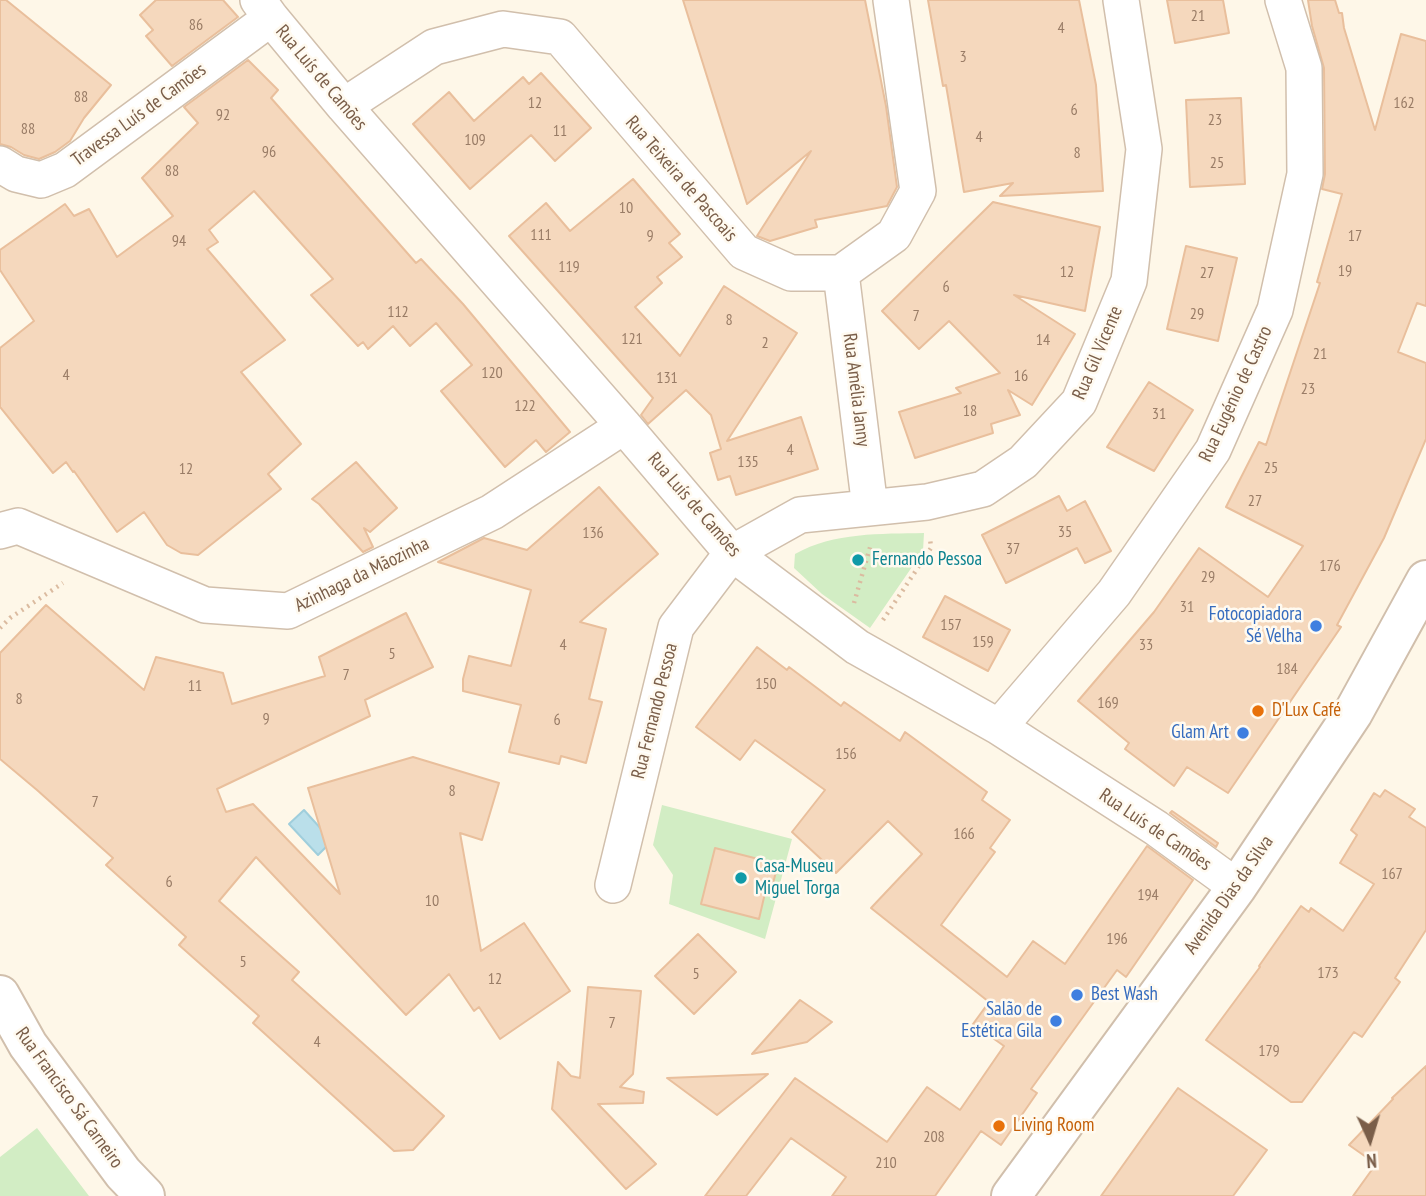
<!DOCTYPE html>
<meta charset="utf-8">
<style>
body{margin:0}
#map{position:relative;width:1426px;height:1196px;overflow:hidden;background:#fef7e8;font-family:"PT Sans Narrow",sans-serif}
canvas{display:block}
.north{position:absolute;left:1335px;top:1105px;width:70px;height:70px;-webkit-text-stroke:5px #fffaf0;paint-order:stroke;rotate:176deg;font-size:19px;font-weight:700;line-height:28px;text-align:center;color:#7a5e49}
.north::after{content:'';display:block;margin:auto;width:24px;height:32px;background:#7a5e49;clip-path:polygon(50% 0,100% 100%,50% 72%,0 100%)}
</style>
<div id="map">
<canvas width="1426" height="1196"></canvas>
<div class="north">N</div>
</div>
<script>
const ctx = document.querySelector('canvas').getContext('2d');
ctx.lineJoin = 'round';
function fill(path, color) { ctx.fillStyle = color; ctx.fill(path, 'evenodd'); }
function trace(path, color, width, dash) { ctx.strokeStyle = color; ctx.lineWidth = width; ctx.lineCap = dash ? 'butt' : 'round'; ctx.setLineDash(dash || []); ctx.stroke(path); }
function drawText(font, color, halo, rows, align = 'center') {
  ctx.font = font + ' "PT Sans Narrow",sans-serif'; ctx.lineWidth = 5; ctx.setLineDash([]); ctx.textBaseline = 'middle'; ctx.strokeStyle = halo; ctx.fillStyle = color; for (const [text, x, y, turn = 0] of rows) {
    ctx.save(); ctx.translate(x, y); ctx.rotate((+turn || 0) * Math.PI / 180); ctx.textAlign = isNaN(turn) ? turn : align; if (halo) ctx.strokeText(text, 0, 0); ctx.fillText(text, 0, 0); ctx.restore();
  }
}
fill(new Path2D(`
 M924 533 923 551 870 628 822 594 794 568 795 554C834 532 881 534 924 533Z
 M662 805 792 839 765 939 669 904 673 875 653 845Z
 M37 1128 89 1196H0V1157Z`), '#d2edc4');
const water = new Path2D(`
 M304 810 332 841 318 855 289 824Z`);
fill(water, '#badfea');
trace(water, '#9fcedc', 2);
const building = new Path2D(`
 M0 0H6L111 85 84 118 70 141 55 152 39 159 24 155 11 147 0 144Z
 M156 0H223L238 17 172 66 146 36 153 30 140 15Z
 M683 0H865L886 106 897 187 887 206 815 220 817 227 770 241 757 236 811 151 747 204Z
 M928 0H1079L1096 85 1103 191 1000 196 1013 183 964 192 946 85 943 86Z
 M1167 0H1223L1229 33 1175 43Z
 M1308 0H1335L1339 13H1342L1344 28 1375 130 1401 34 1426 41V306L1417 303 1398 352 1426 363V439L1384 538 1337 625 1341 627 1228 793 1187 767 1174 786 1125 749 1129 743 1078 701 1154 612 1199 548 1268 597 1303 546 1226 507 1259 442 1266 445 1320 283 1317 282 1342 194 1322 189 1325 174 1324 68 1312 26Z
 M248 60 278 90 271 98 416 263 421 259 463 304 570 432 546 452 536 440 505 467 441 391 472 365 436 323 410 346 393 326 368 349 363 342 358 346 311 295 333 279 254 191 209 230 218 242 207 249 285 340 241 372 301 444 268 474 281 489 198 555 181 553 167 545 144 512 117 532 74 471 73 472 66 462 53 473 0 407V348L34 321 0 270V250L65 204 74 216 89 209 117 257 173 216 142 178 198 123 184 107Z
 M541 73 591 128 555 161 531 135 470 189 413 124 449 92 474 121 523 77 529 84Z
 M1241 98 1245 184 1190 187 1186 100Z
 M633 179 680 234 669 243 682 257 657 277 662 283 635 307 680 356 724 286 797 333 727 441 801 417 818 469 736 495 730 476 718 480 710 453 721 449 711 415 686 390 648 424 641 415 653 398 509 236 546 203 570 231Z
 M993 202 1100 227 1085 311 1014 295 1075 334 1053 371 1032 405 1008 390 1020 415 991 424 993 433 915 458 899 412 961 393 956 388 1000 373 949 321 919 349 882 311Z
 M1186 246 1237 258 1218 341 1167 329Z
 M1149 382 1193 410 1154 471 1107 447Z
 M356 462 397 508 370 532 364 528 373 547 363 552 319 504 312 499Z
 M599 487 658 554 580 622 606 629 589 699 602 702 586 763 561 756 559 764 509 752 521 705 463 691V679L469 656 511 666 531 590 438 562 484 538 527 550Z
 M1059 496 1067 511 1085 501 1111 551 1085 563 1077 548 1006 583 982 535Z
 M945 596 1010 630 988 671 923 637Z
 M46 605 144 690 156 657 223 673 232 704 325 676 319 657 406 613 433 667 365 700 370 716 217 789 226 812 253 804 340 894 308 788 413 757 499 783 482 840 460 833 481 951 524 923 570 991 500 1039 479 1007 474 1011 449 974 406 1015 256 857 219 901 299 972 292 980 444 1116 413 1150 394 1151 253 1023 259 1016 179 945 186 937 106 865 113 858 37 790 0 759V653Z
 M757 647 787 670 789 667 841 706 844 702 900 741 905 732 987 792 982 800 1010 820 990 848 995 852 941 925 1007 977 1033 941 1065 964 1147 846 1193 880 1126 977 1117 970 1031 1089 1037 1093 1001 1145 981 1131 935 1196H832L846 1177 791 1138 746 1196H705L795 1078 887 1142 927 1087 960 1110 1004 1046 973 1024 989 1002 871 908 922 854 888 821 836 873 792 832 825 790 755 740 740 760 696 727Z
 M1385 790 1415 809 1409 817 1426 828V930L1395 978 1400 982 1362 1037 1354 1032 1302 1102H1291L1206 1040 1260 967 1259 966 1301 906 1309 912 1311 908 1343 931 1374 884 1340 863 1357 835 1351 830 1374 793 1380 797Z
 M1172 811 1218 843 1216 847 1170 813Z
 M715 848 778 864 770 895 765 893 759 919 701 904Z
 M698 934 736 972 694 1014 655 976Z
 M588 987 641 991 633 1074 620 1087 644 1092 643 1103 598 1104 656 1164 626 1189 552 1109 558 1062 571 1076 580 1078Z
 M800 1000 832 1022 807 1042 752 1054Z
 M1426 1066V1196H1353L1376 1164 1349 1145 1393 1099 1392 1098Z
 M768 1074 717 1115 667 1078Z
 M1178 1088 1267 1150 1233 1196H1101Z`);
fill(building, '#f5d8bd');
trace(building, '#e9bf9c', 2);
const minor = new Path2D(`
 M258 0 271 18 344 106 624 426 732 553 857 647 999 727 1156 828 1237 887
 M344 106 434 47 503 29 560 37 744 252 791 273H841L894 235 918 191 891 0
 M0 164 16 174 41 180 65 170 271 18
 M841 273 870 508
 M0 531 18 526 205 605 288 611 492 512 624 426
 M999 727 1114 593 1213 450 1275 310 1305 174 1304 68 1283 0
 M613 885 676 627 732 553 800 515 927 502 983 489 1023 462 1079 402 1129 281 1144 149 1121 0`);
const tertiary = new Path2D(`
 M0 995 28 1045 123 1173 145 1196
 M1011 1196 1237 887 1353 713 1426 580`);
trace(minor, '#d1bfac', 38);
trace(tertiary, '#d1bfac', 42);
trace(new Path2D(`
 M854 603 871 544
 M883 620 931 548 930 538
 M0 628 10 618 63 583`), '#dbbba0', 4.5, [2, 5]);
trace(minor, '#fff', 35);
trace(tertiary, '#fff', 38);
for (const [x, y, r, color] of [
 [858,560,7,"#0f9aa8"],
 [1316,626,7,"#3f7fe0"],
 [1258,711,7,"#e8710a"],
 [1243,733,7,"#3f7fe0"],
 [741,878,7,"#0f9aa8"],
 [1077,995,7,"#3f7fe0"],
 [1056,1021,7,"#3f7fe0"],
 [999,1126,7,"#e8710a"]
]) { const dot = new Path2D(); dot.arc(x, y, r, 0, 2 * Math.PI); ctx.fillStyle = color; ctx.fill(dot); trace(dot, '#fffaf0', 2.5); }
drawText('16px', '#997c66', null, [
 ["21",1198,16],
 ["86",196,25],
 ["4",1061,28],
 ["3",963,57],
 ["88",81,97],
 ["12",535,103],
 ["162",1404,103],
 ["6",1074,110],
 ["92",223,115],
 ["23",1215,120],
 ["88",28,129],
 ["11",560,131],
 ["4",979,137],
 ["109",475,140],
 ["96",269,152],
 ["8",1077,153],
 ["25",1217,163],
 ["88",172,171],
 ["10",626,208],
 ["111",541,235],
 ["9",650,236],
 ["17",1355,236],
 ["94",179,241],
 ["119",569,267],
 ["19",1345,271],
 ["12",1067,272],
 ["27",1207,273],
 ["6",946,287],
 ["112",398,312],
 ["29",1197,314],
 ["7",916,316],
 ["8",729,320],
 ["121",632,339],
 ["14",1043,340],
 ["2",765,343],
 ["21",1320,354],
 ["120",492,373],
 ["4",66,375],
 ["16",1021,376],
 ["131",667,378],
 ["23",1308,389],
 ["122",525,406],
 ["18",970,411],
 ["31",1159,414],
 ["4",790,450],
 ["135",748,462],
 ["25",1271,468],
 ["12",186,469],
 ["27",1255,501],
 ["35",1065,532],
 ["136",593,533],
 ["37",1013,549],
 ["176",1330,566],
 ["29",1208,577],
 ["31",1187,607],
 ["157",951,625],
 ["159",983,642],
 ["4",563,645],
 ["33",1146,645],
 ["5",392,654],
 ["184",1287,669],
 ["7",346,675],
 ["150",766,684],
 ["11",195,686],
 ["8",19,699],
 ["169",1108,703],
 ["9",266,719],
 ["6",557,720],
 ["156",846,754],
 ["8",452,791],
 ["7",95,802],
 ["166",964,834],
 ["167",1392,874],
 ["6",169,882],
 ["194",1148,895],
 ["10",432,901],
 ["196",1117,939],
 ["5",243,962],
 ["173",1328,973],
 ["5",696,974],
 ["12",495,979],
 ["7",612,1023],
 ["4",317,1042],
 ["179",1269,1051],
 ["208",934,1137],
 ["210",886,1163]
]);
drawText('19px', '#7a5e49', '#fffaf0', [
 ["Rua Luís de Camões",321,78,50],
 ["Travessa Luís de Camões",139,115,-36],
 ["Rua Teixeira de Pascoais",681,179,49],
 ["Rua Gil Vicente",1098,353,-67],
 ["Rua Amélia Janny",856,390,83],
 ["Rua Eugénio de Castro",1236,394,-65],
 ["Rua Luís de Camões",694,505,49],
 ["Azinhaga da Mãozinha",362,575,-26],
 ["Rua Fernando Pessoa",655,711,-76],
 ["Rua Luís de Camões",1155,830,34],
 ["Avenida Dias da Silva",1229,895,-55],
 ["Rua Francisco Sá Carneiro",69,1098,54]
]);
drawText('19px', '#0d838f', '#fffaf0', [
 ["Fernando Pessoa",872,560],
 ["Casa-Museu",755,867],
 ["Miguel Torga",755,889]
], 'left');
drawText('19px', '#366cbe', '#fffaf0', [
 ["Fotocopiadora",1302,615],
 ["Sé Velha",1302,637],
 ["Glam Art",1229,733],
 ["Best Wash",1091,995,"left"],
 ["Salão de",1042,1010],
 ["Estética Gila",1042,1032]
], 'right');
drawText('19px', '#c56008', '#fffaf0', [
 ["D'Lux Café",1272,711],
 ["Living Room",1013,1126]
], 'left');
</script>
